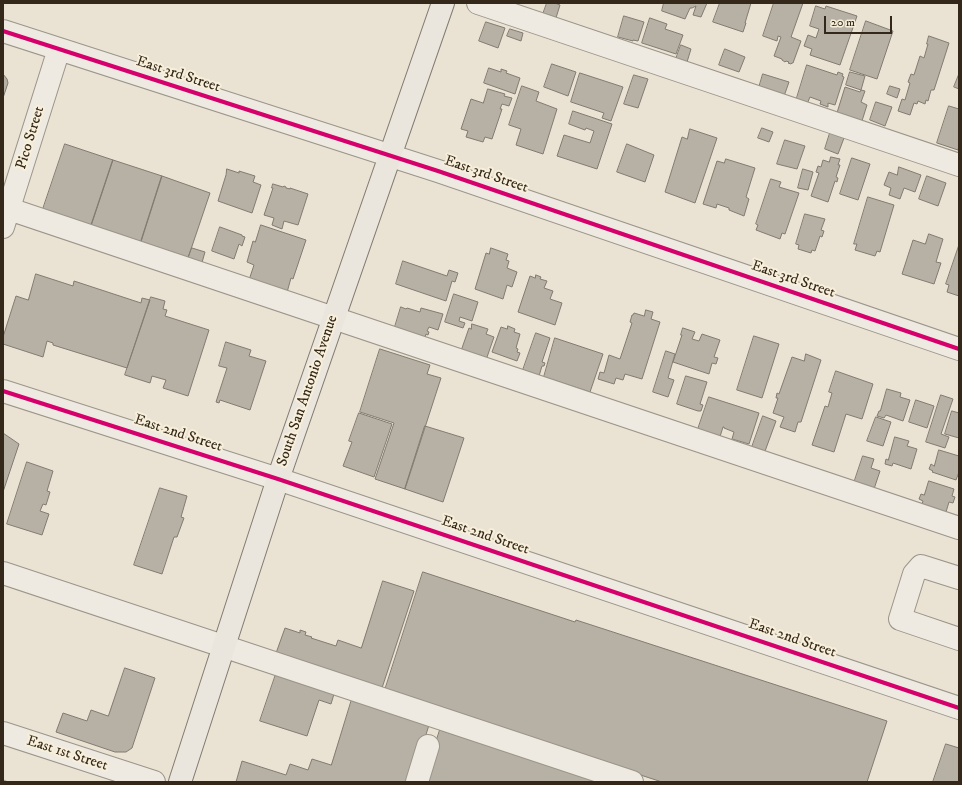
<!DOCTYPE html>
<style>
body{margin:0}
#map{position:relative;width:962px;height:785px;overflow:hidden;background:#eae2d2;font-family:"IM FELL DW Pica",serif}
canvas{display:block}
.frame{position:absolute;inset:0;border:4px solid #34281a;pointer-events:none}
.scale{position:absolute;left:824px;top:16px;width:68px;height:18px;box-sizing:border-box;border:2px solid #34281a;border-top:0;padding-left:5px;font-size:12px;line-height:14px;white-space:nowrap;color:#34281a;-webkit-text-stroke:3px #f8efdb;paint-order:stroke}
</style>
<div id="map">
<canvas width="962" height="785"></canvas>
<div class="frame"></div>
<div class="scale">20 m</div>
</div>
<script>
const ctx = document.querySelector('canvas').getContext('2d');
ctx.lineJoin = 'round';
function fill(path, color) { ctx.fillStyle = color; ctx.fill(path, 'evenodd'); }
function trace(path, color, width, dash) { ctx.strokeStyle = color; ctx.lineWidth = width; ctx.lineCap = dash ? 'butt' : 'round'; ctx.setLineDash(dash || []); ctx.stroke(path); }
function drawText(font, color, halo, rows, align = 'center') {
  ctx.font = font + ' "IM FELL DW Pica",serif'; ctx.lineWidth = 4; ctx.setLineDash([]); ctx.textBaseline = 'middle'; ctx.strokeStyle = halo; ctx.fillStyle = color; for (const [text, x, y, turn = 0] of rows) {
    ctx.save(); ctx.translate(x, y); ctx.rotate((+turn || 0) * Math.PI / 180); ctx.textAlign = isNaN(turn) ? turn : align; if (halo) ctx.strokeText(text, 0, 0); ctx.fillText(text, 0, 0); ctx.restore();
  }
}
const building = new Path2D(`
 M547 3H555L560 5 555 21 542 17Z
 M664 3H707L701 17 693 15 696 6 692 8H690L685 19 662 11Z
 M720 3H751L745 23H746L743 32 713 22Z
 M774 3H803L791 37 801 41 793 63H792L791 64 788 63 789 62 786 61 785 62 782 60V59L774 56 781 37 778 36 777 41 763 36Z
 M816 6 825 9 826 6 857 16 840 65 810 55 812 49 804 46 808 35 816 38 819 29 810 26Z
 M624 16 644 22 638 41 633 40V41L618 37Z
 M650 18 667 24 665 29 683 35 676 54 642 43Z
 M866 21 893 31 877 79 850 70Z
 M486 22 505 28 498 48 479 41Z
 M510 29 523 33 521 41 507 36Z
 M929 36 949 43 934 90H931L928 101 926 100 925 104 918 101 917 104 914 103 910 115 898 111 902 99 905 100 910 83 908 82 911 74 914 75 920 56 924 58 928 44H927Z
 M681 45 691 49 687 62 676 59Z
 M725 49 745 57 739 72 719 65Z
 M552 64 576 72 568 96 544 87Z
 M807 65 837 75 838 72 843 74 842 76 844 77 835 105 828 103V107L820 104 821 101 810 97 807 104 796 101Z
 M489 68 501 72V69L507 71 506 73 520 78 515 94 484 83Z
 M850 72 865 76 861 90 865 91 861 102 867 105 861 124 836 116 845 87 860 92 861 90 846 85Z
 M580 73 623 87 611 121 602 118 604 113 571 102Z
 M3 74 7 79 8 83 3 98Z
 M763 74 789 82 783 99 758 91Z
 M959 74V89L954 87Z
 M634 75 648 79 638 108 624 104Z
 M522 86 539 92 536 101 557 109 543 154 516 145 521 129 509 125Z
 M890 86 900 89 897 98 887 94Z
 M488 89 505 94 504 96 512 98 509 106 502 104 500 109H502L492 139 485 137 483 142 466 137 468 131 461 129 471 99 483 103Z
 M876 102 892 107 885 126 870 120Z
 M949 106 959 109V145L958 150 937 143Z
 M573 111 612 124 597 169 557 156 564 135 590 143 594 131 586 128 585 130 569 124Z
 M762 128 773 132 769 142 758 138Z
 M690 129 717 138 695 203 665 192 682 137 687 139Z
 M830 133 844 138 838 154 825 149Z
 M785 140 805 146 797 169 777 164Z
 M65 144 113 160 89 232 41 215Z
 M627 144 654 155 645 182 617 172Z
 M831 157 840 159 838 165H840L836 177 838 178 837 182 835 181 828 202 811 196 819 173 816 172 818 166 821 167 823 160 829 162Z
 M852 158 870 164 858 200 840 194Z
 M726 159 755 168 746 197 749 199 744 216 729 210V208L717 204 716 208 703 204 717 161 724 163Z
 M113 160 162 176 139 248 89 232Z
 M899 167 921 175 915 192 904 188 900 199 889 195 891 188 884 185 889 172 897 175Z
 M227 169 239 173V171L255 176 253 182 261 185 252 213 218 201 226 175Z
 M803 169 813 172 808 190 798 188Z
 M162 176 210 193 187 261 139 248Z
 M927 176 946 183 938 206 919 199Z
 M771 179 781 182 779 187 799 193 785 234 782 233 780 239 756 230 758 225 756 224Z
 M273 184 283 187 284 186 286 187V188L290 189V188L308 194 298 225 284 221 282 229 272 225 274 218 264 215 273 188H272Z
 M868 197 894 205 880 252 877 251 875 256 855 250 857 244H854Z
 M805 214 825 219 821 230 824 231 822 237 820 236 815 251 812 250 811 253 798 249 799 245 796 244Z
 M261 225 306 240 293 279 291 278 286 296 248 283 254 265 247 262 253 241 255 242Z
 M220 227 242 235V236L245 237 242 246 239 244 234 259 212 251Z
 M929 234 943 239 936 262 941 263 934 284 902 274 913 240 925 244Z
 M959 245V296L947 292 949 285 946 284Z
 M192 248 205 252 201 266 187 261Z
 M491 248 508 254 506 260 509 261 507 268 517 272 512 287 507 285 503 299 475 289 486 253 489 254Z
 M403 261 447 276 449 270 458 273 455 282 452 281 446 301 396 284Z
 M36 274 73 286 74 281 141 303 142 298 150 300 127 368 53 345V343L47 341 43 357 3 344V337L16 296 28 300Z
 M536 275 541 277 540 279 547 281 544 288 553 291 550 299 562 303 555 325 518 312 530 276 535 278Z
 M454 294 478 302 472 321 460 317 459 321 465 323 463 328 445 322Z
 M151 297 165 301 163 309 167 310 165 316 209 330 188 396 163 388 166 380 152 376 150 383 125 375Z
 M401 307 406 309 407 308 420 312 421 308 443 314 438 330 429 327 427 331 429 332 428 335 426 334 424 341 394 330Z
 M646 310 653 312 651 319 660 322 642 379 625 374 623 380 616 378 614 384 598 379 600 372 604 373 609 355 620 359 632 323 630 322 632 315H633L634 313 644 316Z
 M472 324 488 329 486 334 494 337 486 360 461 351 469 328 471 329Z
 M508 326 515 329 514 332 520 334 516 348 518 349 517 352 520 353 517 361 492 352 501 327 507 329Z
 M683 328 695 332 692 339 699 341 702 334 720 340 714 357 718 358 716 364 712 363 709 374 673 362 682 335H681Z
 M536 333 550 338 542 362 545 363 544 366H542L539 376 523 370Z
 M754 336 779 344 762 398 737 390Z
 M555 338 603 354 590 392 544 377Z
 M226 342 251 350 249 356 266 361 250 410 220 400 219 403 216 402 227 368 219 366Z
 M380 349 430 365 427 374 441 378 405 489 375 479 394 423 360 412Z
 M666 351 675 354 668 378 674 380 668 397 653 392Z
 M806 354 821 360 801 422H798L795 432 780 427 784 417 773 413 778 398H776L777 393 779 394 792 357 804 361Z
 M836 371 873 384 862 419 846 414 834 452 812 445 825 406 828 407 832 393 829 392Z
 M686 376 707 382 700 404 703 405 701 411H698L677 404Z
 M887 389 901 393 900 397 910 400 903 421 886 415 884 418 877 416 879 411H880Z
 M941 395 953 399 941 434 949 437 945 448 926 442Z
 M709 397 759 413 749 444 732 439 734 432 724 428V427H723L718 443 696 435Z
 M916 400 934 406 927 428 909 422Z
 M952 411 959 413V438L945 434Z
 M359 413 392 424 374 477 343 466 352 442 349 441Z
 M763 416 776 421 764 454 751 450Z
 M876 417 891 422 883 446 867 441Z
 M425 426 464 438 443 502 405 489Z
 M3 433 19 444 3 492Z
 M895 437 909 441 907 446 917 449 911 469 893 463 892 466 885 464 886 459 888 460Z
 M939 450 959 456V472L956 480 932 472 933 471 929 469 931 464 934 466Z
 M863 456 874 459 871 468 880 471 873 492 853 486Z
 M27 462 53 471 47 491 50 492 46 505 43 504 40 511 49 514 42 535 7 524Z
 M929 481 954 489 952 496 955 497 953 503 949 502 946 512 922 504 923 501 919 499 921 494 924 495Z
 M160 488 187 496 181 517 184 518 177 537H174L162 574 134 565Z
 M423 572 575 622 576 620 887 721 867 782H662L484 724 385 690Z
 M383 581 414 591 381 691 275 656 285 628 300 633V630L306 632 305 635 312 637 311 638 336 646 338 640 361 648Z
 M125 668 155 678 132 748 126 752H115L56 732 63 713 87 721 91 710 108 716Z
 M276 674 334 694 331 704 319 700 307 736 260 721Z
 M352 699 429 725 411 782H236L242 761 286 775 290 764 308 770 312 759 331 765Z
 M440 730 480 743 481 740 608 782H423Z
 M946 744 959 748V782H933Z`);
fill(building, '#b6b0a5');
trace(building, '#827b71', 1);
const minor = new Path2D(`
 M478 3 959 165
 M3 31 438 171 959 349
 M3 207 959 528
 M3 227 59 49
 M3 391 278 479 959 708
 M3 573 632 782
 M959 578 921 566 914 574 900 619 959 639
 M3 733 154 782
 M417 782 428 746`);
const major = new Path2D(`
 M180 782 278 479 443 3`);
trace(minor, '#9b958a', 24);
trace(major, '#827b71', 24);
trace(minor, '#eeeae1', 22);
trace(major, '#ebe6dd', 22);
trace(new Path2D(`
 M3 781 6 782`), '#aca7a0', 3, [7, 7]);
trace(new Path2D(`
 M3 31 438 171 959 349
 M3 391 278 479 959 708`), '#d6006c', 4);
drawText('15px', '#34281a', '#f8efdb', [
 ["East 3rd Street",178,75,18],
 ["Pico Street",31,138,-73],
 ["East 3rd Street",486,175,19],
 ["East 3rd Street",793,280,19],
 ["South San Antonio Avenue",308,391,-71],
 ["East 2nd Street",178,434,18],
 ["East 2nd Street",485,536,19],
 ["East 2nd Street",792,639,19],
 ["East 1st Street",67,754,18]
]);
</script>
